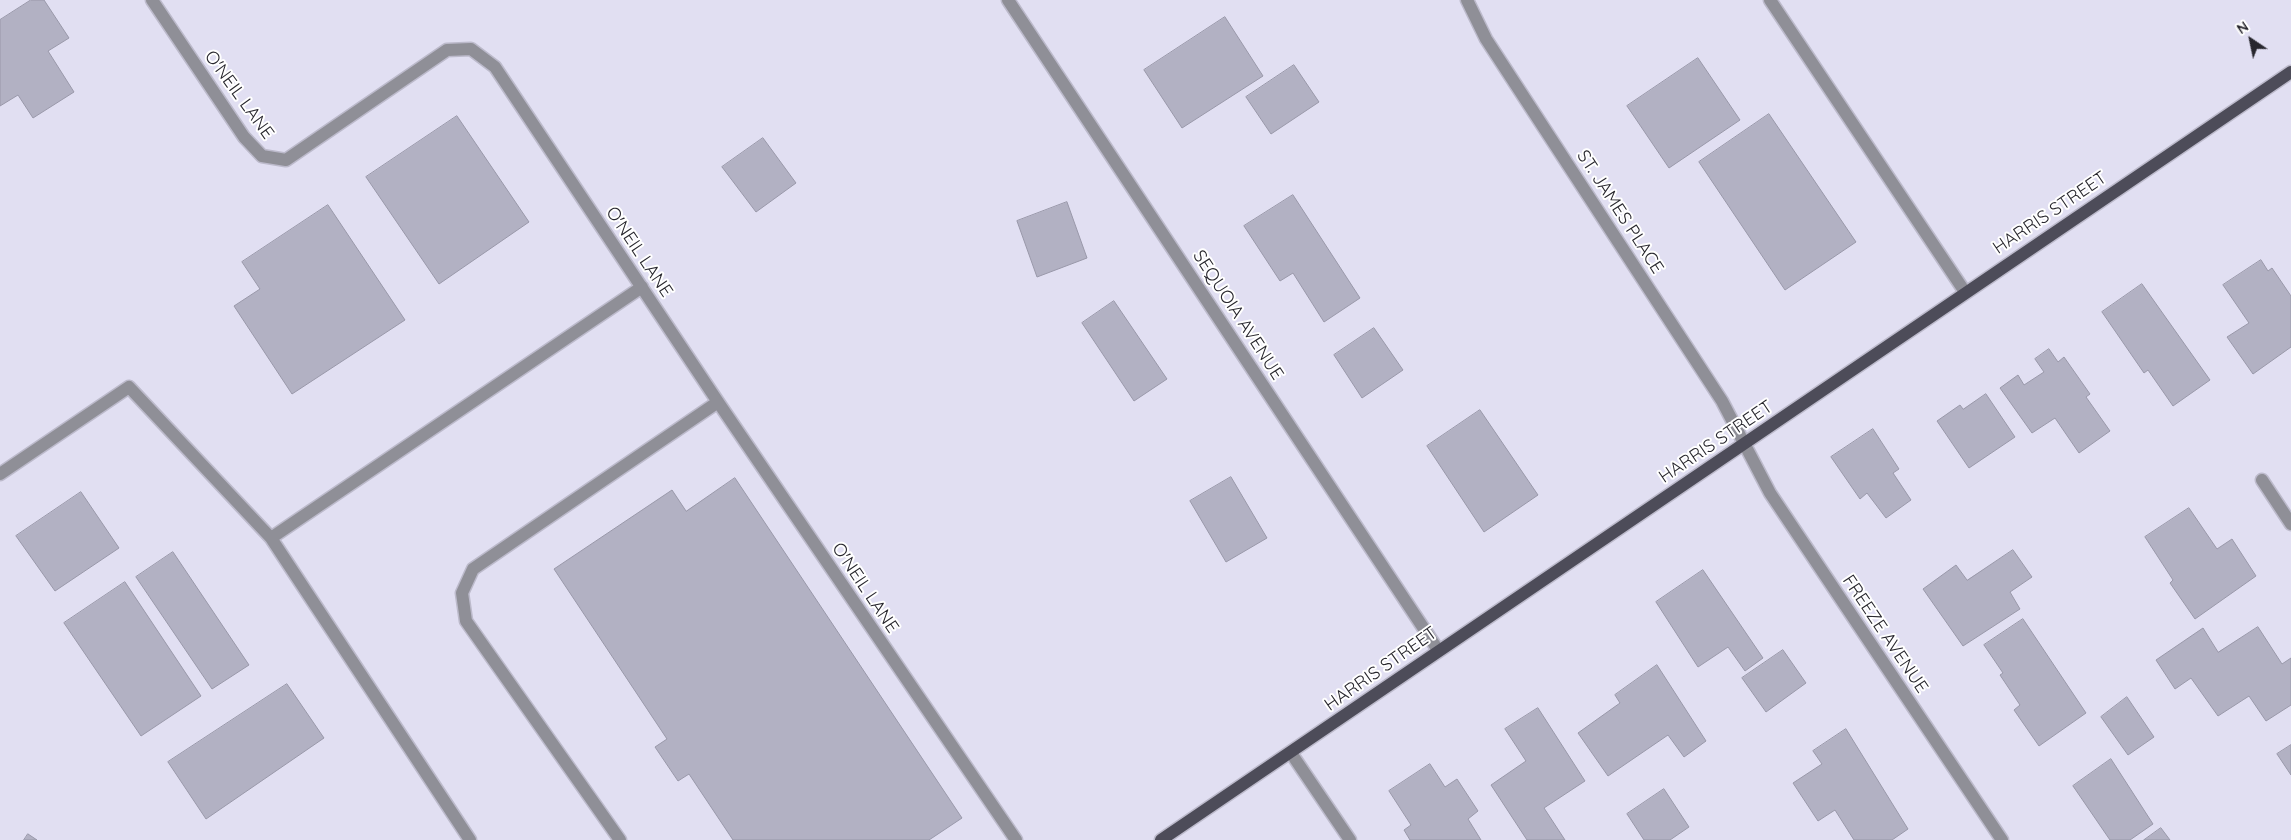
<!DOCTYPE html>
<style>
body{margin:0}
#map{position:relative;width:2291px;height:840px;overflow:hidden;background:#e1dff2;font-family:Quicksand,sans-serif}
canvas{display:block}
.north{position:absolute;left:2226px;top:15px;width:50px;height:50px;-webkit-text-stroke:4px #fff;paint-order:stroke;rotate:326deg;font-size:14px;font-weight:700;line-height:20px;text-align:center;color:#28272e}
.north::after{content:'';display:block;margin:auto;width:18px;height:22px;background:#28272e;clip-path:polygon(50% 0,100% 100%,50% 72%,0 100%)}
</style>
<div id="map">
<canvas width="2291" height="840"></canvas>
<div class="north">N</div>
</div>
<script>
const ctx = document.querySelector('canvas').getContext('2d');
ctx.lineJoin = 'round';
function fill(path, color) { ctx.fillStyle = color; ctx.fill(path, 'evenodd'); }
function trace(path, color, width, dash) { ctx.strokeStyle = color; ctx.lineWidth = width; ctx.lineCap = dash ? 'butt' : 'round'; ctx.setLineDash(dash || []); ctx.stroke(path); }
function drawText(font, color, halo, rows, align = 'center') {
  ctx.font = font + ' Quicksand,sans-serif'; ctx.lineWidth = 4; ctx.setLineDash([]); ctx.textBaseline = 'middle'; ctx.strokeStyle = halo; ctx.fillStyle = color; for (const [text, x, y, turn = 0] of rows) {
    ctx.save(); ctx.translate(x, y); ctx.rotate((+turn || 0) * Math.PI / 180); ctx.textAlign = isNaN(turn) ? turn : align; if (halo) ctx.strokeText(text, 0, 0); ctx.fillText(text, 0, 0); ctx.restore();
  }
}
const building = new Path2D(`
 M31 0H44L69 38 48 51 74 92 33 118 18 95 0 106V20Z
 M1225 17 1263 76 1182 128 1144 70Z
 M1698 58 1740 120 1669 168 1627 106Z
 M1294 65 1319 102 1271 134 1246 97Z
 M1769 114 1856 242 1785 290 1699 162Z
 M457 116 529 222 439 284 366 177Z
 M763 138 796 183 756 212 722 167Z
 M1293 195 1360 298 1324 322 1293 273 1280 281 1244 226Z
 M1067 202 1087 258 1037 277 1017 221Z
 M328 205 405 320 292 394 234 306 260 289 242 262Z
 M2261 260 2268 271 2272 268 2291 296V347L2253 374 2227 337 2249 323 2223 285Z
 M2142 284 2210 380 2173 406 2148 370 2144 373 2102 312Z
 M1114 301 1167 379 1134 401 1082 323Z
 M1374 328 1403 370 1362 398 1334 355Z
 M2049 349 2058 362 2064 357 2090 394 2086 397 2110 431 2079 453 2055 418 2032 433 2000 388 2018 375 2024 385 2044 372 2035 359Z
 M1986 394 2015 437 1969 468 1937 421 1960 405 1963 409Z
 M1480 410 1538 495 1484 532 1427 446Z
 M1873 429 1899 469 1893 473 1911 500 1886 518 1867 493 1860 499 1831 457Z
 M1231 477 1267 538 1226 562 1190 501Z
 M735 478 962 818 929 840H733L689 774 678 781 655 747 667 739 554 569 672 490 686 511Z
 M81 492 119 548 55 591 16 536Z
 M2189 508 2217 549 2232 539 2256 576 2195 619 2170 583 2173 580 2145 537Z
 M2013 550 2032 577 2010 592 2020 609 1963 646 1923 589 1956 565 1967 580Z
 M173 552 249 665 212 689 136 577Z
 M1703 570 1763 658 1745 671 1728 647 1698 667 1656 602Z
 M125 582 201 696 141 736 64 623Z
 M2023 619 2086 713 2039 746 2014 710 2020 705 2000 675 2003 673 1984 645Z
 M2258 627 2282 664 2291 658V705L2266 721 2249 696 2218 716 2191 678 2175 689 2156 660 2203 628 2218 652Z
 M1783 650 1806 683 1766 712 1742 678Z
 M1657 665 1706 741 1684 757 1668 735 1608 776 1578 733 1620 703 1615 695Z
 M287 684 324 738 206 819 168 762Z
 M2127 697 2154 737 2128 755 2101 717Z
 M1538 708 1585 781 1544 808 1565 840H1527L1491 785 1526 761 1505 729Z
 M1846 729 1908 829 1892 840H1854L1835 810 1818 821 1793 783 1822 764 1813 751Z
 M2291 745V775L2277 754Z
 M2111 759 2153 824 2130 840H2110L2073 786Z
 M1430 764 1445 787 1457 779 1478 811 1468 819 1481 840H1410L1404 830 1411 825 1389 791Z
 M1664 789 1689 827 1670 840H1644L1627 814Z
 M2161 828 2170 840H2144Z
 M28 834 37 840H24Z`);
fill(building, '#b2b1c3');
trace(building, '#9998a9', 1);
const minor = new Path2D(`
 M152 0 244 137 262 156 286 160 447 50 471 49 495 67 718 402 1016 840
 M1008 0 1438 650
 M1467 0 1486 39 1722 401 1770 493 2002 840
 M1770 0 1965 292
 M0 474 129 387 271 538 470 840
 M2262 480 2291 524
 M271 538 642 287
 M1291 753 1350 840
 M620 840 466 621 462 593 473 569 718 402`);
const major = new Path2D(`
 M1161 840 2291 72`);
trace(minor, '#bcbacb', 15);
trace(major, '#bcbacb', 15);
trace(minor, '#8f8f97', 12);
trace(major, '#4d4c59', 12);
drawText('18px', '#28272e', '#fff', [
 ["O'NEIL LANE",239,95,54],
 ["ST. JAMES PLACE",1620,212,57],
 ["HARRIS STREET",2050,213,-34],
 ["O'NEIL LANE",639,252,56],
 ["SEQUOIA AVENUE",1238,315,57],
 ["HARRIS STREET",1716,442,-34],
 ["O'NEIL LANE",865,588,56],
 ["FREEZE AVENUE",1885,634,56],
 ["HARRIS STREET",1381,669,-35]
]);
</script>
